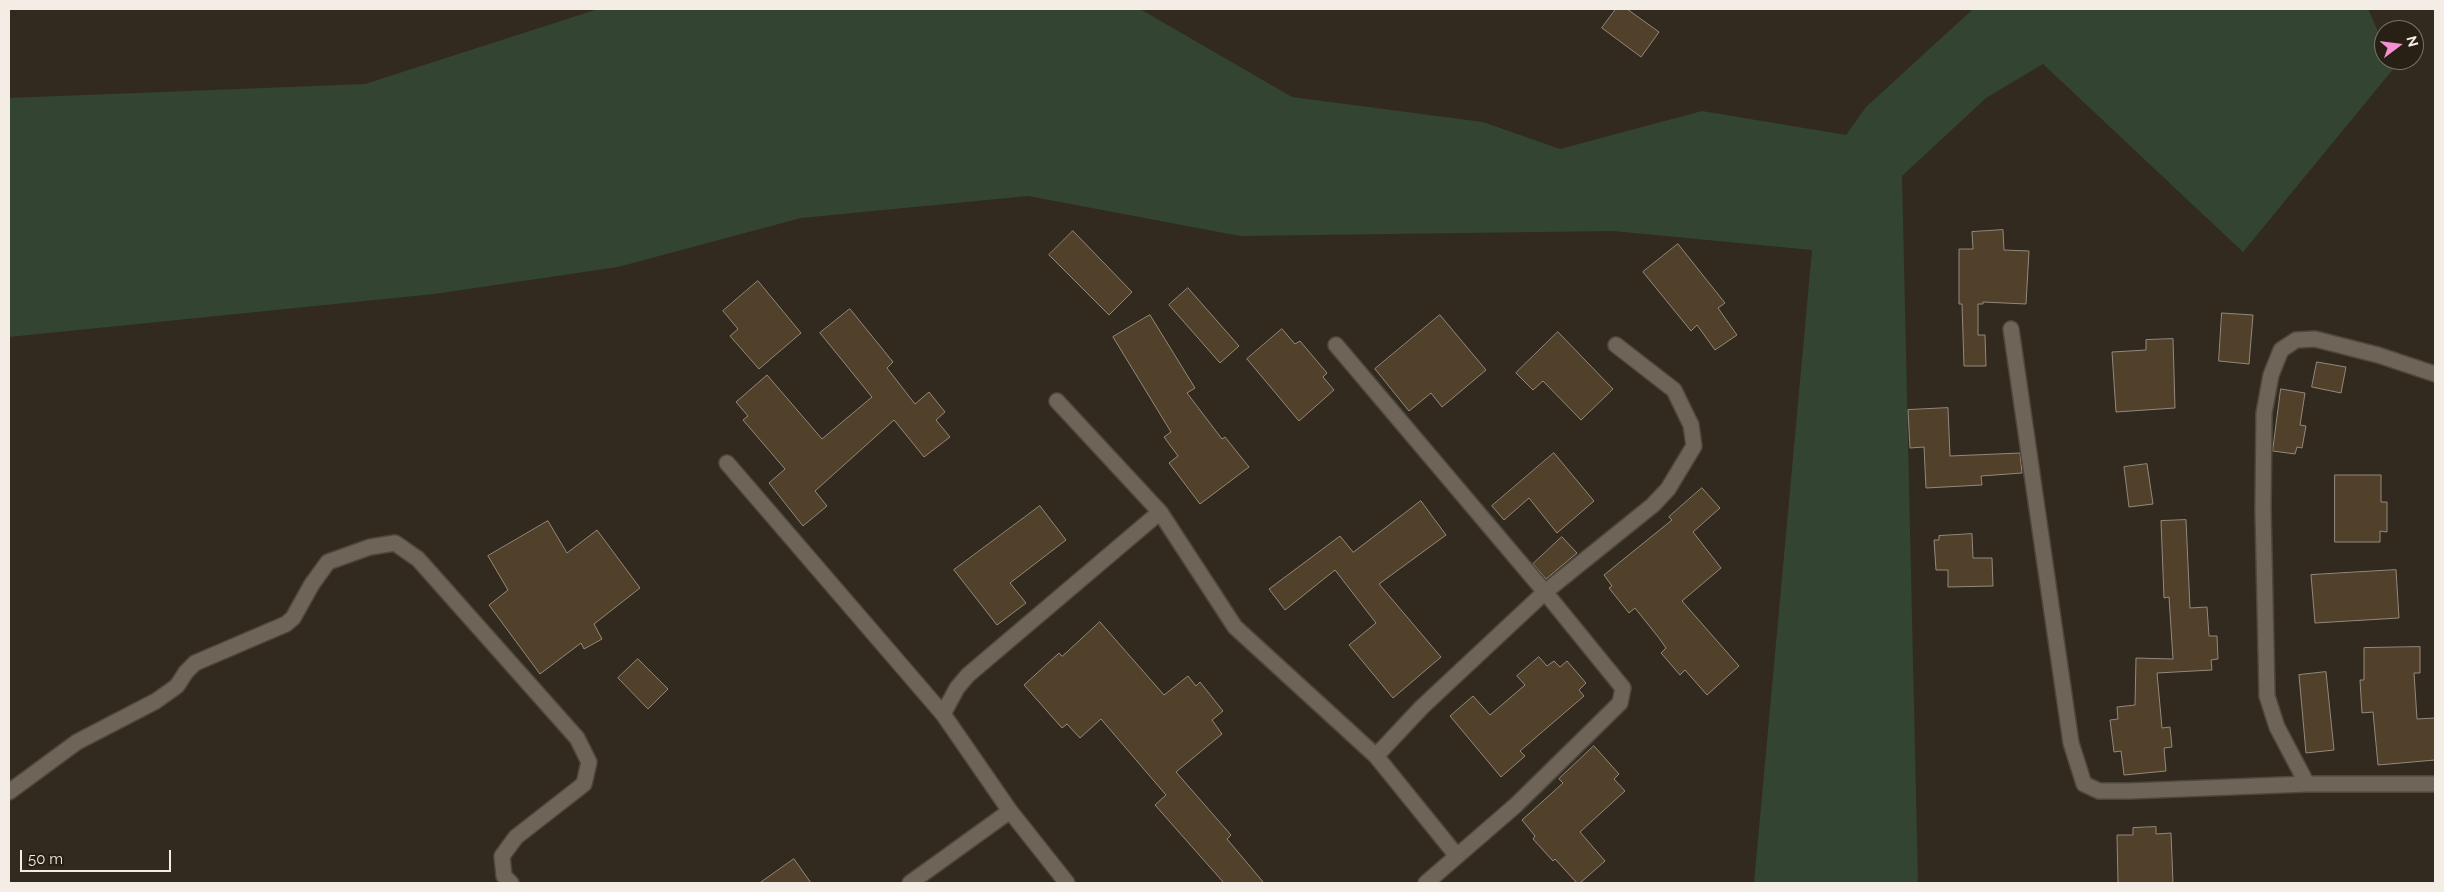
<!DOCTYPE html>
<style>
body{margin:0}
#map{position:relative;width:2444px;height:892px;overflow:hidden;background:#322a1e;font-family:Raleway,sans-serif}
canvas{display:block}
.frame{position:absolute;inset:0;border:10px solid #f3ede5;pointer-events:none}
.north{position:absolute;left:2374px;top:20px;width:50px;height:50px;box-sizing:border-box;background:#282015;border:1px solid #797268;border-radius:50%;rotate:75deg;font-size:14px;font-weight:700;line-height:20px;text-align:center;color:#f3ede5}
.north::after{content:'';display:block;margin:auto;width:18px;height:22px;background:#f590d1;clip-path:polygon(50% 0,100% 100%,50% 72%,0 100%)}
.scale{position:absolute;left:20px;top:850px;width:151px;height:22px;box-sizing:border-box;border:2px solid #f3ede5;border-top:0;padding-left:6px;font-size:15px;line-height:18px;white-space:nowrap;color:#f3ede5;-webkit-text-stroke:4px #282015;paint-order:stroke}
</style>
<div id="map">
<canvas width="2444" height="892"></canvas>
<div class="frame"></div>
<div class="north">N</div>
<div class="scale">50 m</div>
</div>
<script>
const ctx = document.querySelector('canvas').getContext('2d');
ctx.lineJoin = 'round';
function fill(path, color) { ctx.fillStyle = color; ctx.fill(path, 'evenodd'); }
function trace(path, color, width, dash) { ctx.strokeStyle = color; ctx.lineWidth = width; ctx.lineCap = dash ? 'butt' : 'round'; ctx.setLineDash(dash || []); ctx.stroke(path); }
fill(new Path2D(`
 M598 9H1140L1292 97 1483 122 1560 149 1702 111 1846 135 1866 107 1973 9H2368L2384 45V60H2391L2394 68 2243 252 2043 64 1986 98 1902 176 1918 883H1754L1812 250 1613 231 1240 236 1028 196 801 218 618 267 434 294 9 337V98L365 84Z`), '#334432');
const building = new Path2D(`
 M1616 9H1627L1659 32 1641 57 1602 28Z
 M2003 230 2004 250 2029 251 2026 304 1983 302V304H1978V335H1985L1986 366H1964L1962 304H1959V249H1973L1972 232Z
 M1073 231 1132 292 1109 315 1049 255Z
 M1678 244 1725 303 1718 308 1737 335 1715 350 1697 325 1691 331 1643 272Z
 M758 281 801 333 759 369 730 336 738 329 723 311Z
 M1188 288 1239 346 1220 363 1169 305Z
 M850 309 893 362 887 368 915 404 929 392 945 412 936 420 950 437 924 457 894 420 815 491 827 506 803 526 769 483 785 469 743 420 748 416 736 402 767 375 822 439 872 397 820 333Z
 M2222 313 2253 315 2249 364 2219 361Z
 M1150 315 1195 388 1187 393 1222 439 1225 437 1249 467 1200 504 1169 463 1178 456 1164 437 1171 432 1113 337Z
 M1440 315 1486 370 1442 407 1431 393 1409 411 1375 369Z
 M1282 329 1295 344 1300 341 1327 373 1323 377 1334 390 1299 421 1247 359Z
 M1558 332 1613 389 1581 420 1543 381 1533 390 1516 373Z
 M2173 339 2175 408 2116 412 2112 352 2146 350V340Z
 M2317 362 2346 367 2341 393 2312 387Z
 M2281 389 2305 393 2300 425 2306 426 2302 448 2297 447 2295 454 2273 451Z
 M1948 408 1950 456 2020 453 2022 473 1981 476 1982 485 1926 488 1924 447 1910 448 1908 410Z
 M1554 453 1594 501 1557 533 1529 498 1504 520 1492 506Z
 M2147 464 2153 504 2129 507 2124 467Z
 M2335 475H2381V502H2387V532L2380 531V542H2335Z
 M1702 488 1720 508 1693 532 1721 568 1682 601 1739 666 1707 695 1685 670 1680 675 1661 653 1666 648 1659 638 1635 608 1629 613 1609 588 1612 586 1604 575 1672 520 1669 517Z
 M1421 501 1446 535 1379 584 1441 657 1393 698 1349 645 1376 623 1335 570 1285 610 1269 589 1340 536 1353 552Z
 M1040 506 1066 540 1010 583 1026 603 997 625 954 570Z
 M2186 520 2190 608 2207 607 2209 636H2217L2218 659 2211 660 2212 670 2157 673 2162 728 2170 727 2172 747 2164 748 2166 771 2124 775 2121 751 2114 752 2110 720 2118 719 2117 707 2135 705 2136 658 2173 659 2169 597 2164 598 2161 521Z
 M548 521 567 553 597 530 640 588 594 624 602 639 584 649 581 643 540 674 489 605 508 590 488 556Z
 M1972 534 1973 558H1992L1993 586 1948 587V570H1936L1934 540H1939V536Z
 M1562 537 1577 553 1546 579 1533 564Z
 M2396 570 2399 618 2315 623 2311 575Z
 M1100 622 1164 695 1188 676 1196 686 1200 682 1223 711 1212 720 1222 734 1176 772 1231 835 1227 839 1264 883H1224L1155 805 1166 795 1101 719 1080 738 1067 724 1062 728 1024 685 1059 653 1062 656Z
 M2420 647V673H2414L2417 719 2435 718V760L2378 765 2373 712 2362 713 2360 680H2364V648Z
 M1539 657 1547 666 1554 661 1560 667 1567 661 1586 683 1579 690 1584 696 1520 751 1525 756 1501 777 1450 716 1473 696 1490 715 1525 685 1517 676Z
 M638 659 668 689 648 709 618 678Z
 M2326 672 2334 750 2306 753 2299 675Z
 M1594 746 1619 774 1614 779 1625 791 1580 832 1605 861 1580 883H1577L1555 859 1553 861 1533 839 1535 836 1522 820 1563 783 1559 779Z
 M2156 827V834L2171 833 2173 883H2118L2117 835H2133V828Z
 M794 859 811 883H760Z`);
fill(building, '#51412a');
trace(building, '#93897b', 1);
const street = new Path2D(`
 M2011 329 2071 743 2084 784 2099 791H2130L2307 784H2435
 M1336 345 1545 592 1623 688 1620 703 1516 805 1426 883
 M1057 401 1160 512 1235 627 1376 756 1457 856
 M727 463 943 714 1010 811 1067 883
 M943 714 957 688 968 675 1160 512
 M1376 756 1422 707 1545 592 1653 505 1668 489 1694 446 1691 425 1674 390 1616 345
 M2307 784 2277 727 2267 696 2263 509 2264 413 2271 375 2281 350 2296 340 2315 339 2378 355 2435 374
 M9 792 77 742 156 701 177 686 186 672 195 663 286 624 293 618 312 584 328 562 370 547 395 543 418 559 577 738 589 762 584 784 516 837 502 856 504 876 511 883
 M910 883 1010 811`);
trace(street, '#4e473c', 18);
trace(street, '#6e6457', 15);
</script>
